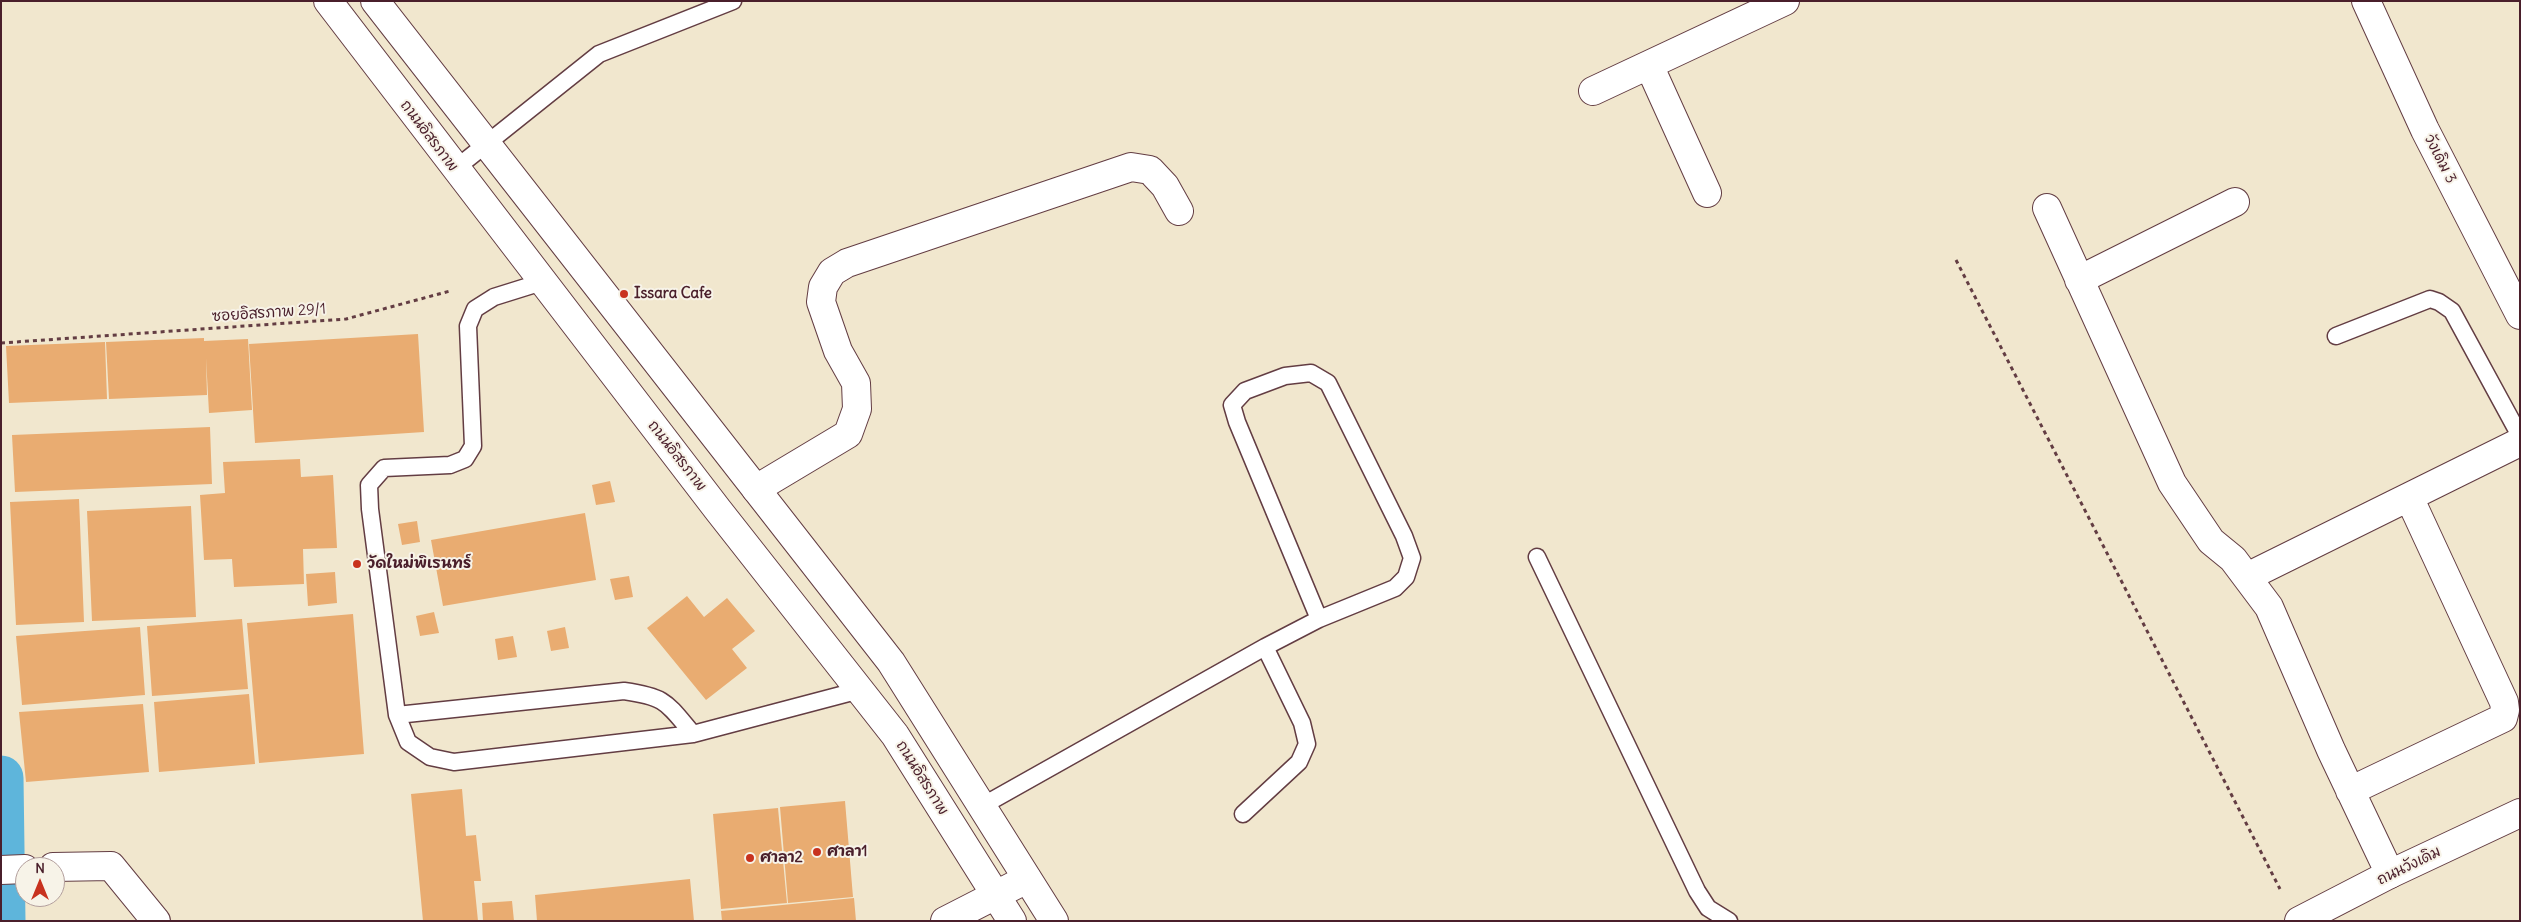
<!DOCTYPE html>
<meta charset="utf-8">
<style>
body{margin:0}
#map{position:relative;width:2521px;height:922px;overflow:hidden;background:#f1e7ce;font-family:Delius,sans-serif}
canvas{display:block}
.frame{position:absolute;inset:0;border:2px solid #4a1f2b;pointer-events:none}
.north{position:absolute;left:15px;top:857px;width:50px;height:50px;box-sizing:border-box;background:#f7f3e8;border:1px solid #b29e9c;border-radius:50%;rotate:0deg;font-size:14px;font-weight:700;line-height:20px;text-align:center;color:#4a1f2b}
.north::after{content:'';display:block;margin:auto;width:18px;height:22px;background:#c8321e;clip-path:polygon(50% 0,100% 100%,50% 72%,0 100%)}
</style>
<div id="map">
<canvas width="2521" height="922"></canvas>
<div class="frame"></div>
<div class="north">N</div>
</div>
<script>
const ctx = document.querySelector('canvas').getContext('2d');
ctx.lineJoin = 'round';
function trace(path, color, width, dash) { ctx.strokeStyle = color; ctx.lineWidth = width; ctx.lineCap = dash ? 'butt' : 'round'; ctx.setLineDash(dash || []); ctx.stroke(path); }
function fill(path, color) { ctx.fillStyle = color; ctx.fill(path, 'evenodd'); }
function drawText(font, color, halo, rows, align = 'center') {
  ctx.font = font + ' Delius,"Playpen Sans Thai",sans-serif'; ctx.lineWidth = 4; ctx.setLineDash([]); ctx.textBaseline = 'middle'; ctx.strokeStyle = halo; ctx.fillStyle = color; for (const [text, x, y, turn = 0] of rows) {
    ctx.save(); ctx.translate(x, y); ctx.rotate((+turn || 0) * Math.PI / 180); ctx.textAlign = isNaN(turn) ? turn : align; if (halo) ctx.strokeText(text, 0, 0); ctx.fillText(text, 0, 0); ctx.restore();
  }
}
trace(new Path2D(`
 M1 778 3 921`), '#5eb5db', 45);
fill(new Path2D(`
 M418 334 424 432 255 443 249 344Z
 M204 338V341L248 339 252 410 209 413 206 358 207 395 109 399 106 342Z
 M105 342 107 399 9 403 6 346Z
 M210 427 212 484 15 492 12 435Z
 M300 459 301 477 333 475 337 548 303 549 304 584 234 587 232 559 204 560 200 495 225 493 223 462Z
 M610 481 615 502 596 505 592 485Z
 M79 499 84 622 16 625 10 502Z
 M191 506 196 617 92 621 87 511Z
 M585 513 596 580 443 606 431 540Z
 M417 521 420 542 402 545 398 524Z
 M335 572 337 603 308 606 306 574Z
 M629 576 633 597 615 600 610 579Z
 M687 596 704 617 727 598 755 631 732 649 747 668 706 700 647 628Z
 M434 612 439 633 420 636 416 616Z
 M353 614 364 754 259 763 247 623Z
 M242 619 248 689 152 696 147 626Z
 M140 627 145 695 22 705 16 636Z
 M565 627 569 648 551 651 547 631Z
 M513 636 517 657 498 660 495 639Z
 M249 694 255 764 159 772 154 702Z
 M143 704 149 772 26 782 19 712Z
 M462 789 466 836 476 835 481 881H474L478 921H423L411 794Z
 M845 801 853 897 788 903 780 807Z
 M778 808 787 903 721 909 713 814Z
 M690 879 694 921H537L535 895Z
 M854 898 856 921H722L721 911Z
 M512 901 514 921H483L482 903Z`), '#e9ac71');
const service = new Path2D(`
 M455 169 599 54 733 1
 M542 282 494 297 475 309 468 326 473 446 465 459 450 465 384 468 369 485 370 509 397 715 408 742 430 757 454 762 693 734 860 690
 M2336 336 2430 299 2439 302 2452 311 2520 436
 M1537 557 1697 891 1708 908 1729 921
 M397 715 624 691C666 697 666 702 693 734
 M982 806 1265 647 1319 619 1237 422 1232 405 1245 391 1285 376 1311 373 1328 383 1404 536 1412 558 1406 577 1395 588 1319 619
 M1243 814 1299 762 1307 744 1302 723 1265 647`);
const minor = new Path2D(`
 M2366 1 2425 130 2520 315
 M1649 65 1707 193
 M1593 91 1785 1
 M2047 208 2172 483 2211 541 2233 559 2269 607 2331 750 2390 874
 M2079 280 2235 202
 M756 489 848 434 857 409 856 383 838 351 821 302 823 287 832 272 847 263 1131 167 1150 170 1165 186 1179 211
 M2247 577 2520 442
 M2350 791 2503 718 2505 710 2504 702 2409 497
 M53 867 111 866 156 921
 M1 870 25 869
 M945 921 1027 879`);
const tertiary = new Path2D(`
 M2299 921 2390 874 2520 813`);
const secondary = new Path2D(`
 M328 1 718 510 895 735 1012 921
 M375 1 891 662 1054 921`);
trace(service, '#633d43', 19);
trace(minor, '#633d43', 30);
trace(tertiary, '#633d43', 30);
trace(secondary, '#633d43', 30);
trace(new Path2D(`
 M1956 260 2280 889
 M1 343 346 319 450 291`), '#633d43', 3, [4, 4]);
trace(service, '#fff', 16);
trace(minor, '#fff', 28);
trace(tertiary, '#fff', 28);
trace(secondary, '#fff', 28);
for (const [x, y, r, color] of [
 [624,294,5,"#c8321e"],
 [357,564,5,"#c8321e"],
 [817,852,5,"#c8321e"],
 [750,858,5,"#c8321e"]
]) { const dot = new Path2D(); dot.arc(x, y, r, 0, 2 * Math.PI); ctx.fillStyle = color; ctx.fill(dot); trace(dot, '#f7f3e8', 2); }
drawText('15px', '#4a1f2b', '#f7f3e8', [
 ["ถนนอิสรภาพ",429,136,53],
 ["วังเดิม 3",2440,159,63],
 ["ซอยอิสรภาพ 29/1",269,313,-4],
 ["ถนนอิสรภาพ",677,456,52],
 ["ถนนอิสรภาพ",922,778,58],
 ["ถนนวังเดิม",2409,866,-26]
]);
drawText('bold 15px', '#4a1f2b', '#f7f3e8', [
 ["Issara Cafe",634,294],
 ["วัดใหม่พิเรนทร์",367,564],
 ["ศาลา1",827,852],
 ["ศาลา2",760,858]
], 'left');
</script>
